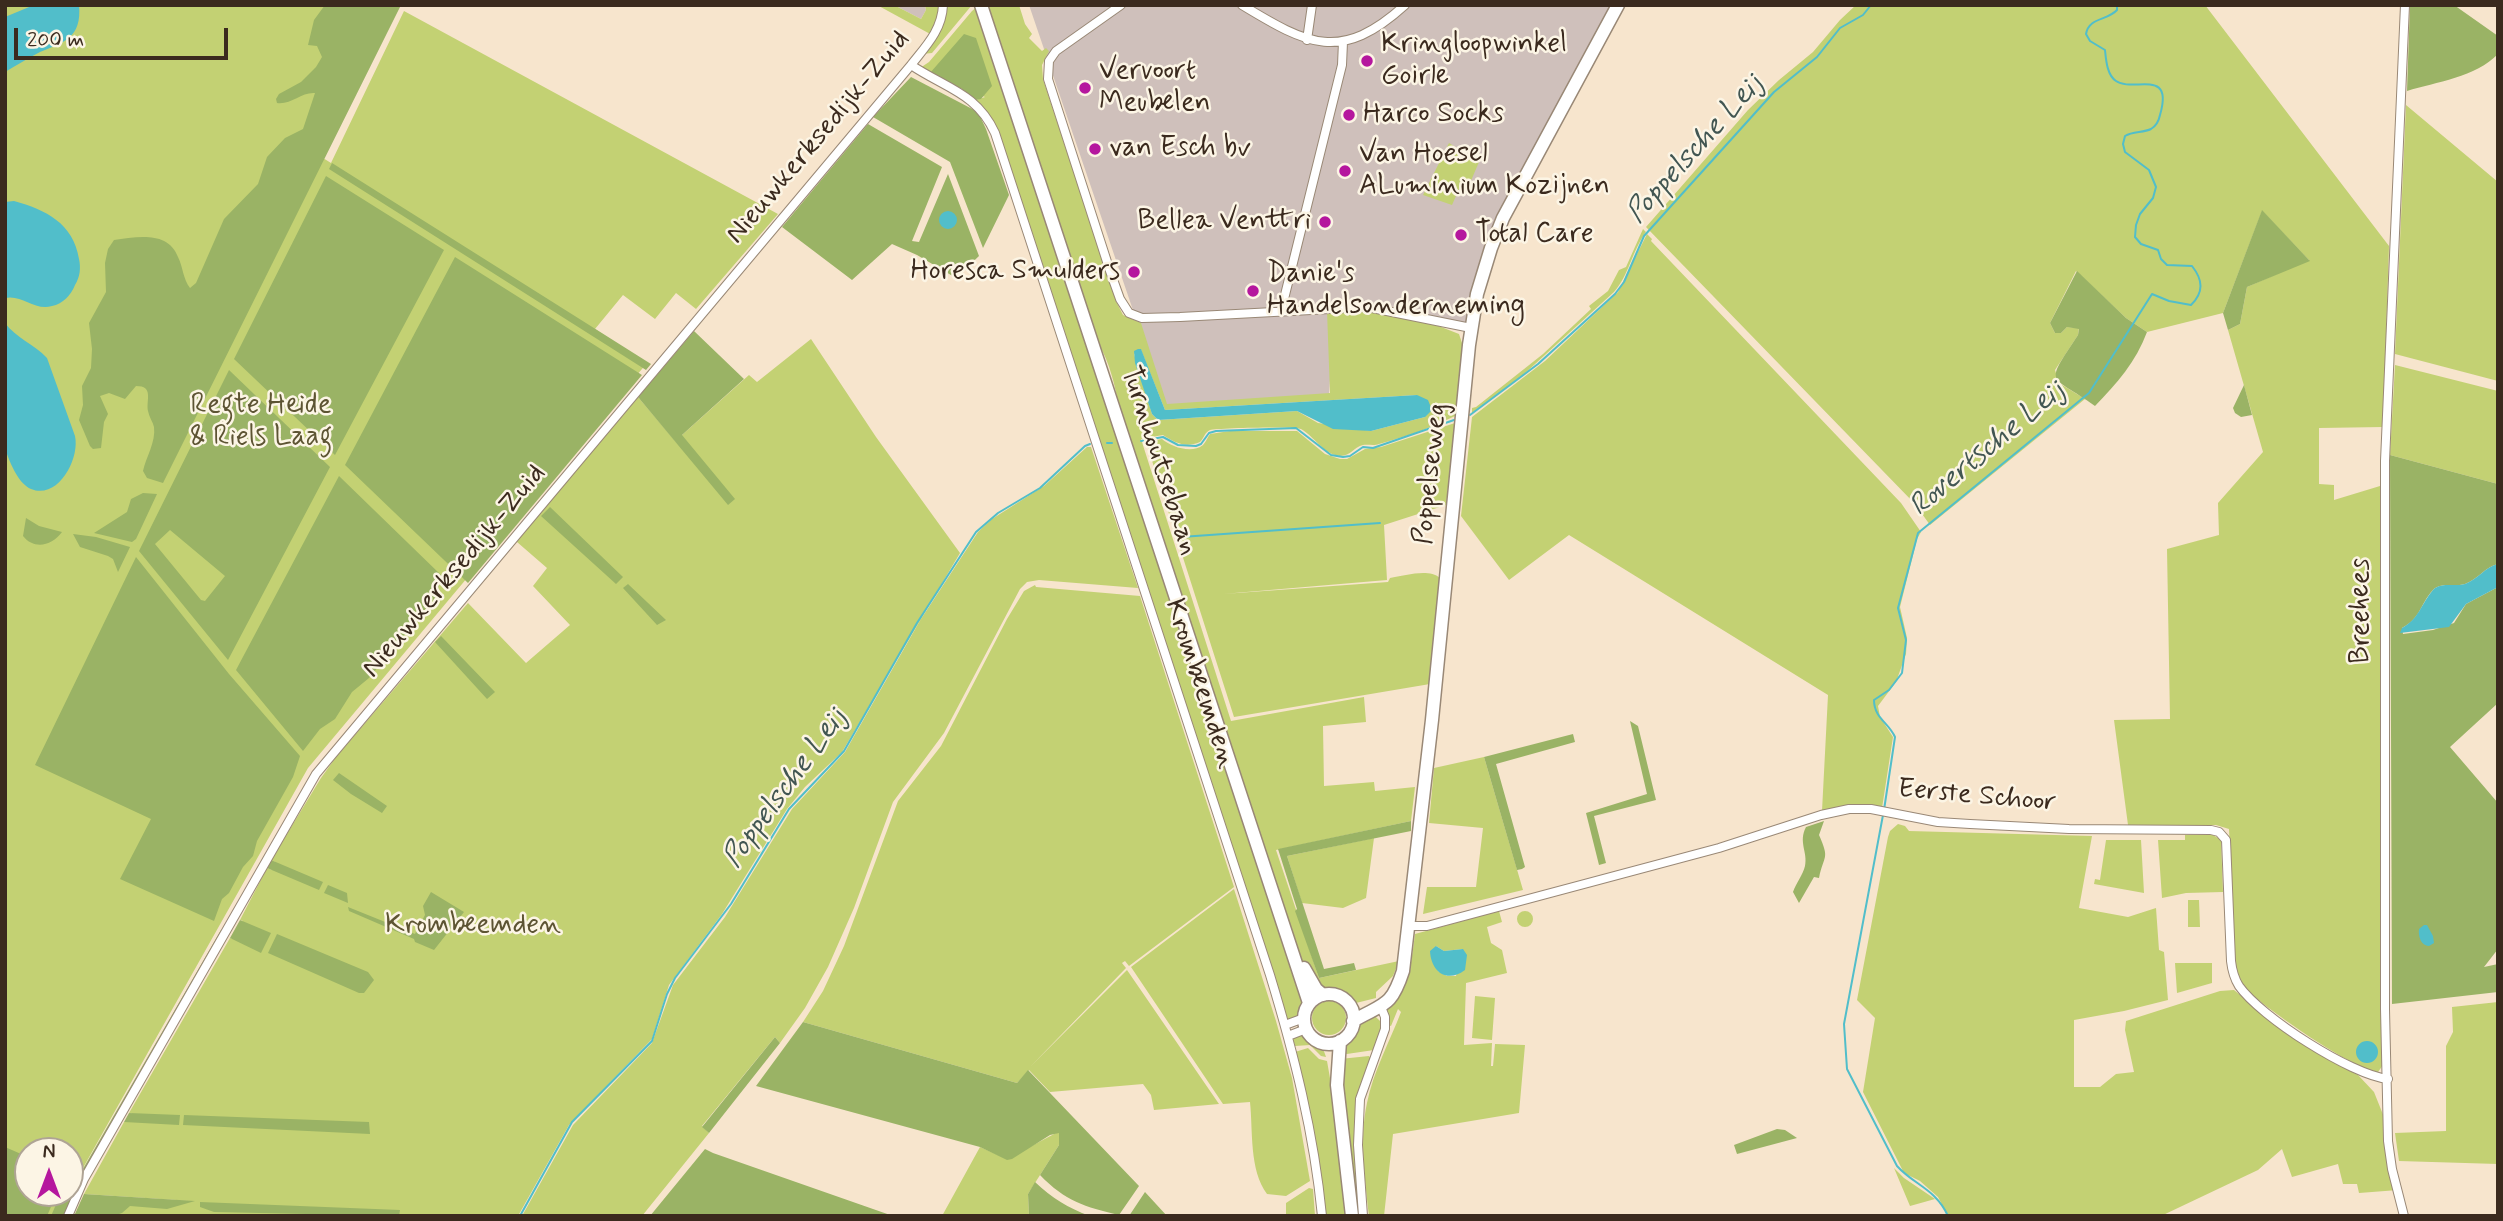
<!DOCTYPE html>
<style>
body{margin:0}
#map{position:relative;width:2503px;height:1221px;overflow:hidden;background:#f7e5cd;font-family:Mynerve,sans-serif}
canvas{display:block}
.frame{position:absolute;inset:0;border:7px solid #3b2a1e;pointer-events:none}
.north{position:absolute;left:14px;top:1137px;width:70px;height:70px;box-sizing:border-box;background:#fcf5e5;border:2px solid #afa495;border-radius:50%;rotate:0deg;font-size:19px;font-weight:700;line-height:28px;text-align:center;color:#3b2a1e}
.north::after{content:'';display:block;margin:auto;width:24px;height:32px;background:#b5179e;clip-path:polygon(50% 0,100% 100%,50% 72%,0 100%)}
.scale{position:absolute;left:14px;top:28px;width:214px;height:32px;box-sizing:border-box;border:4px solid #3b2a1e;border-top:0;padding-left:9px;font-size:21px;line-height:24px;white-space:nowrap;color:#3b2a1e;-webkit-text-stroke:5px #fcf5e5;paint-order:stroke}
</style>
<div id="map">
<canvas width="2503" height="1221"></canvas>
<div class="frame"></div>
<div class="north">N</div>
<div class="scale">200 m</div>
</div>
<script>
const ctx = document.querySelector('canvas').getContext('2d');
ctx.lineJoin = 'round';
function fill(path, color) { ctx.fillStyle = color; ctx.fill(path, 'evenodd'); }
function trace(path, color, width, dash) { ctx.strokeStyle = color; ctx.lineWidth = width; ctx.lineCap = dash ? 'butt' : 'round'; ctx.setLineDash(dash || []); ctx.stroke(path); }
function drawText(font, color, halo, rows, align = 'center') {
  ctx.font = font + ' Mynerve,sans-serif'; ctx.lineWidth = 5; ctx.setLineDash([]); ctx.textBaseline = 'middle'; ctx.strokeStyle = halo; ctx.fillStyle = color; for (const [text, x, y, turn = 0] of rows) {
    ctx.save(); ctx.translate(x, y); ctx.rotate((+turn || 0) * Math.PI / 180); ctx.textAlign = isNaN(turn) ? turn : align; if (halo) ctx.strokeText(text, 0, 0); ctx.fillText(text, 0, 0); ctx.restore();
  }
}
fill(new Path2D(`
 M894 5H925L926 10 921 19Z
 M1029 5H1618L1506 204 1469 323 1336 299 1329 394 1166 407Z`), '#cfc0bb');
fill(new Path2D(`
 M5 5H395L323 158 331 163 404 11 778 214 696 309 676 293 655 319 623 295 595 329 647 363 308 768 70 1191V1151H28V1193H69L59 1216H5Z
 M877 5H894L921 19 926 10 925 5H939L940 10 932 35Z
 M946 5H972L932 53 922 54 942 28Z
 M985 5H1019L1025 24 1032 34 1029 38 1042 51 1046 48 1049 51 1042 65 1043 79 1116 301 1123 315 1141 323 1167 404 1330 393 1327 311H1366L1436 325 1459 334 1463 346 1455 416C1431 428 1405 437 1379 444 1374 446 1368 444 1363 445 1354 447 1351 456 1340 456 1324 455 1314 436 1301 429 1296 426 1217 428 1210 430 1205 432 1204 438 1200 442 1186 448 1175 443 1163 435L1141 439 1231 721 1364 697 1366 722 1323 726 1324 786 1374 782 1375 791 1415 787 1411 821 1276 850 1319 978 1399 961 1393 976 1376 992V998L1356 1003 1343 995 1322 990 1303 962 1293 940 1119 408C1115 385 1110 363 1098 343ZM1141 350 1165 410 1417 395 1425 417 1371 431 1318 423 1297 411 1158 420 1152 414 1134 354Z
 M1856 5H2205L2389 246 2383 427 2319 428V484L2334 485V500L2380 486 2383 1065 2378 1072C2355 1071 2265 1008 2247 990 2242 985 2238 978 2235 971L2229 829 2216 825H2128L2114 720 2170 719 2167 549 2219 535 2218 503 2263 452 2228 330 2240 324 2247 287 2309 260 2262 211 2223 313 2147 332 2126 318 2076 271 2050 323 2055 333H2061L2067 327 2079 328 2078 335 2055 370 2059 383 2085 399 1930 525 1915 504 1646 227 1748 110 1779 80 1813 52 1840 20Z
 M978 6 1306 1003 1299 1018 1290 1021 1287 1020 994 124 976 100 985 97 920 68 929 62 972 11Z
 M2406 105 2498 182V381L2395 354Z
 M1449 143 1479 162 1467 190 1460 187 1452 205 1423 195Z
 M1643 229 1646 232C1632 251 1629 275 1614 292L1523 375 1472 413V408L1476 407 1543 354 1591 309 1589 306 1608 291 1619 270 1626 267Z
 M1647 234 1652 239 1651 241 1901 503 1921 532 1917 539 1900 607 1907 638 1906 654 1896 682 1878 706 1880 717 1893 737 1882 808 1857 805 1822 811 1828 695 1569 535 1509 580 1461 516 1472 417 1545 361 1618 292Z
 M811 339 876 437 960 553 842 752 805 787 787 809 722 914 669 985 652 1039 569 1125 518 1216H82L90 1196 192 1201 84 1194 124 1122H128L132 1113H129L230 938 233 939 243 921 240 920 267 868 272 870 275 862 271 860 321 778 336 757 468 603 526 663 570 625 533 586 547 568 517 542 516 540 638 397 677 443 682 435 749 375 757 382Z
 M2395 365 2498 391V484L2390 455Z
 M1455 423 1446 505 1384 525 1387 580 1223 594 1388 582 1390 578C1405 576 1428 568 1440 578L1430 684 1234 717 1146 442 1162 439C1171 447 1192 454 1203 445 1206 442 1207 438 1210 434L1230 431H1297L1325 454 1340 459H1347L1365 449 1381 447Z
 M1087 447H1091L1138 588 1039 580 1027 582 1020 589 944 733 893 802 854 908 828 967 805 1008 780 1043 775 1037 702 1126 709 1133 642 1216H522L573 1125 652 1043 673 985 725 917 792 809 845 752 921 619 978 532 992 519 1044 486Z
 M1035 585 1036 587 1140 596 1234 887 1129 966 1125 961 1122 963 1126 968 1030 1067 1127 970 1219 1104 1154 1110 1151 1095 1143 1084 1050 1092 1029 1070 1017 1083 803 1022 823 991 844 946 898 801 941 746 1007 619 1024 591Z
 M1484 757 1523 890 1423 914 1427 887H1476L1483 828 1429 823 1434 768Z
 M1898 824 1905 826 1909 831 2092 836 2079 908 2128 917 2156 908 2159 950 2164 952 2168 1000 2124 1011 2074 1020V1087H2100L2116 1074 2134 1072 2125 1030 2126 1021 2220 991 2234 990 2293 1038 2358 1075 2374 1092 2386 1122 2398 1190 2359 1193 2357 1184H2343L2338 1164 2292 1177 2282 1149 2258 1170 2161 1216H1948L1938 1197 1920 1181 1904 1173 1863 1092 1875 1018 1857 1000 1888 837 1890 831Z
 M2185 835H2213L2221 840 2223 892 2186 893 2162 898 2158 840H2185Z
 M1374 838 1366 898 1343 908 1302 903 1287 856Z
 M2106 840H2141L2144 893 2094 884 2095 879 2100 880Z
 M1234 889 1276 1021 1292 1078 1310 1181 1286 1196 1267 1194C1249 1170 1253 1130 1250 1102L1223 1104 1131 967Z
 M2188 900H2199L2200 927H2188Z
 M1499 911 1502 922 1487 927 1491 943 1502 950 1507 973 1466 983 1464 1045 1492 1043 1491 1066H1493L1495 1044 1525 1045 1519 1113 1393 1134 1384 1216H1369C1365 1179 1359 1139 1367 1103 1373 1072 1390 1041 1401 1012L1398 1009 1391 1026 1388 1025 1386 1011C1409 986 1411 966 1415 934ZM1436 946 1444 951 1463 949 1456 976H1447L1438 971Z
 M1517 919a8 8 0 1 1 16 0a8 8 0 1 1-16 0Z
 M2175 963H2212V983L2177 993Z
 M1475 996 1495 998 1492 1040 1472 1038Z
 M1312 1018a17 17 0 1 1 34 0a17 17 0 1 1-34 0Z
 M2498 1002V1164L2399 1161 2395 1133 2446 1131V1046L2453 1032 2452 1007Z
 M1374 1015 1380 1021 1381 1034 1374 1050 1340 1055C1341 1047 1351 1029 1357 1024 1361 1020 1369 1018 1374 1015Z
 M1297 1035C1310 1034 1323 1044 1326 1057L1321 1056 1310 1045 1295 1046 1293 1039Z
 M1308 1048 1319 1059 1327 1061 1337 1118 1348 1216H1325L1295 1052Z
 M1369 1056 1371 1059 1358 1094 1361 1216H1355L1340 1059Z
 M1056 1133H1059V1145L1028 1194 1029 1216H942L980 1147 1007 1159Z
 M1894 1168 1904 1178 1935 1199 1910 1206Z
 M1309 1188 1313 1189 1315 1216H1286V1203Z`), '#c3d173');
fill(new Path2D(`
 M325 5H401L163 483 147 478 143 471C146 457 156 442 154 427 153 422 149 417 148 411 146 400 154 386 136 386L125 399 109 393 100 396 108 414 104 422 101 448 93 449 90 446 79 420 83 405 82 386 91 368 92 349 89 323 106 292 105 263 108 249 114 240C136 237 168 230 178 257 183 267 183 279 190 288L196 283 224 219 258 184 267 157 285 138 303 129 315 93C301 92 291 105 277 103L276 99 279 94 301 82 316 67 322 57 317 46 308 45 314 20Z
 M2410 5H2454L2498 36V54C2476 77 2436 82 2407 91Z
 M964 34 976 38 992 86 981 99 976 100 962 89 930 73Z
 M911 77 978 112 986 129 1009 195 983 248 950 162 873 117Z
 M868 124 942 167 912 241 919 242 948 174 979 256 956 278 917 255 892 244 852 280 782 227Z
 M332 163 651 364 646 370 329 169Z
 M326 176 444 250 335 455 234 359Z
 M2262 210 2310 261 2247 287 2240 324 2228 330 2223 313Z
 M455 257 642 375 468 583 345 465Z
 M2077 271 2126 318 2147 332C2136 362 2117 383 2095 406 2050 373 2043 388 2078 335L2079 329 2067 327 2061 333H2055L2050 323Z
 M694 331 744 379 682 435 735 499 728 505 638 397Z
 M229 370 330 467 228 660 139 551ZM170 530 225 576 205 601 201 600 155 544Z
 M2244 385 2252 415 2241 417 2235 413 2233 408Z
 M2390 455 2498 484V564C2485 567 2477 580 2465 584 2455 587 2441 582 2433 590 2420 604 2421 618 2402 628L2403 634 2433 630 2454 623 2466 604 2498 587V703L2450 747 2498 803V949L2484 967 2498 964V992L2392 1004Z
 M339 476 442 576 435 598 369 678 352 692 335 719 320 729 303 751 236 670Z
 M143 493 157 494 136 539 132 542 94 533 127 512 131 499Z
 M550 507 623 577 616 584 541 516Z
 M26 518 39 526 62 532C52 546 34 550 23 536Z
 M73 534 96 537 130 547 118 572 113 559 108 556 80 547Z
 M136 557 229 674 300 756 293 777 257 841 253 856 243 867 229 893 222 899 214 921 120 879 151 819 35 765Z
 M628 584 666 620 657 625 623 588Z
 M441 636 495 692 487 699 435 642Z
 M1630 721 1638 726 1656 800 1594 816 1606 863 1599 865 1586 813 1647 794Z
 M1573 734 1575 742 1496 764 1525 867 1522 869 1517 870 1484 757Z
 M339 773 387 806 382 813 351 794 333 780Z
 M1411 821V831L1287 856 1324 969 1354 963 1356 970 1319 978 1295 911 1297 909 1278 849Z
 M1824 821 1819 835C1830 860 1824 854 1819 878L1814 877 1799 903 1793 892C1796 883 1803 875 1805 866 1808 852 1798 842 1806 827Z
 M271 860 323 882 319 890 267 868Z
 M328 885 347 893 348 903 324 893Z
 M431 892 464 912 434 950 415 942 414 939 349 911 348 907 415 934 425 915 423 906Z
 M240 920 271 933 261 953 230 938Z
 M221 930 224 931 83 1176 80 1174Z
 M277 934 368 972 374 980 364 993H359L268 953Z
 M803 1022 1017 1083 1028 1070 1139 1186 1119 1215C1085 1207 1065 1201 1040 1175L1059 1145V1133L1050 1135 1012 1159 1007 1160 980 1147 756 1086Z
 M775 1037 780 1043 709 1133 702 1127Z
 M129 1113 180 1115 179 1125 124 1122Z
 M184 1115 369 1122 370 1134 183 1125Z
 M1777 1129 1785 1130 1797 1138 1737 1154 1734 1145Z
 M5 1147 28 1157V1193H57L47 1216H5Z
 M705 1149 713 1153 893 1216H650Z
 M76 1177 83 1180 67 1216H51L61 1193H70V1183Z
 M1035 1182C1052 1198 1068 1208 1090 1216H1029L1028 1194Z
 M1145 1192 1167 1216H1129Z
 M84 1194 195 1201 167 1209 130 1206 122 1213 113 1216H74Z
 M200 1202 400 1210 399 1216 214 1212 200 1207Z`), '#9ab365');
fill(new Path2D(`
 M34 5H79C82 38 64 42 40 52 28 58 17 65 5 72V17Z
 M14 201C46 210 73 223 79 259 81 268 80 277 75 285 71 295 63 304 52 306 34 311 22 294 5 298V202Z
 M939 220a9 9 0 1 1 18 0a9 9 0 1 1-18 0Z
 M5 323C16 338 34 344 47 358L75 436C80 459 58 500 31 489 19 484 11 465 7 454 3 443 5 427 5 416 5 385 5 354 5 323Z
 M1138 349H1141L1165 410 1417 395 1428 400 1432 410 1425 417 1371 431 1333 429 1297 411 1158 420 1152 414 1135 363 1134 351Z
 M2498 564V587L2466 604 2449 627 2400 633 2402 628C2419 619 2421 604 2433 590 2441 582 2455 587 2465 584 2477 580 2485 567 2498 564Z
 M2424 925H2427L2433 936 2434 943 2429 946C2421 946 2418 936 2419 929Z
 M1436 946 1444 951 1463 949 1467 955 1465 970C1446 984 1431 971 1430 951Z
 M2356 1052a11 11 0 1 1 22 0a11 11 0 1 1-22 0Z`), '#51beca');
trace(new Path2D(`
 M1470 415 1538 364 1615 294 1624 282 1644 236 1774 92 1817 57 1840 28 1863 15 1871 5
 M1141 441 1163 437 1178 445 1196 446 1201 444 1209 433 1216 431 1296 428 1331 455 1343 457 1350 456 1363 447 1373 448 1454 420
 M1107 443H1112
 M1181 537 1380 523
 M1884 810 1895 737C1889 723 1874 718 1874 700L1889 690 1902 673 1906 640 1898 608 1918 533 2089 393 2152 294 2169 301 2191 305C2204 292 2203 280 2192 266L2167 265 2161 259 2158 250 2141 244 2135 237 2136 225 2140 214 2153 198 2156 187 2149 170 2125 152 2123 144 2125 136C2133 131 2143 133 2151 129 2156 126 2159 120 2160 115 2174 67 2133 93 2116 81 2107 75 2106 60 2105 50L2090 41 2086 34C2089 17 2107 21 2117 10V5
 M1883 815 1844 1024 1847 1069 1897 1166C1914 1185 1936 1189 1948 1216
 M520 1216 572 1122 652 1041 667 994 675 978 731 904 789 809 844 751 917 623 976 532 998 513 1040 488 1085 446 1090 444`), '#51beca', 2);
const street = new Path2D(`
 M1121 5 1056 51 1049 61 1048 79 1110 271 1120 299 1129 313 1142 318 1180 317 1367 307 1471 328
 M1242 5C1308 45 1341 63 1405 5
 M1307 40 1312 5
 M911 65C945 88 977 93 995 133L1270 975C1294 1054 1314 1133 1322 1216
 M1281 311 1342 65 1343 42
 M1409 926H1427L1719 848 1821 815 1849 809H1871L1938 822 1970 824 2069 829 2211 830 2219 832 2226 840 2231 961C2232 970 2234 978 2239 986 2261 1017 2351 1075 2388 1079
 M1285 1025 1304 1018
 M1288 1036 1306 1029
 M68 1216 84 1179 316 774 911 65C926 46 942 30 943 5
 M1363 1216 1358 1145 1360 1099 1385 1029V1017L1381 1007
 M2404 1216 2392 1169 2388 1141 2385 1009V461L2405 5`);
const secondary = new Path2D(`
 M981 5 1309 1003
 M1304 968 1316 989 1323 995
 M1304 1019a25 25 0 1 1 50 0a25 25 0 1 1-50 0Z
 M1353 1021C1384 1003 1391 1008 1403 971L1432 720 1469 345 1477 294 1491 248 1503 218 1618 5
 M1340 1041 1337 1085 1352 1216`);
trace(street, '#998876', 10);
trace(secondary, '#998876', 15);
trace(street, '#fff', 8);
trace(secondary, '#fff', 12);
for (const [x, y, r, color] of [
 [1367,61,7,"#b5179e"],
 [1085,88,7,"#b5179e"],
 [1349,115,7,"#b5179e"],
 [1095,149,7,"#b5179e"],
 [1345,171,7,"#b5179e"],
 [1325,222,7,"#b5179e"],
 [1461,235,7,"#b5179e"],
 [1134,272,7,"#b5179e"],
 [1253,291,7,"#b5179e"]
]) { const dot = new Path2D(); dot.arc(x, y, r, 0, 2 * Math.PI); ctx.fillStyle = color; ctx.fill(dot); trace(dot, '#fcf5e5', 2.5); }
drawText('28px', '#3b2a1e', '#fcf5e5', [
 ["Kringloopwinkel",1381,45],
 ["Goirle",1381,77],
 ["Vervoort",1099,72],
 ["Meubelen",1099,104],
 ["Harco Socks",1363,115],
 ["van Esch bv",1109,149],
 ["Van Hoesel",1359,155],
 ["ALuminium Kozijnen",1359,187],
 ["Bellea Venttri",1311,222,"right"],
 ["Total Care",1475,235],
 ["Horesca Smulders",1120,272,"right"],
 ["Danie's",1267,275],
 ["Handelsonderneming",1267,307]
], 'left');
drawText('28px', '#3b2a1e', '#fcf5e5', [
 ["Nieuwkerksedijk-Zuid",819,138,-50],
 ["Turnhoutsebaan",1158,461,72],
 ["Poppelseweg",1432,474,-84],
 ["Nieuwkerksedijk-Zuid",455,572,-50],
 ["Breehees",2362,611,-90],
 ["Krombeemden",1199,684,72],
 ["Eerste Schoor",1977,797,5]
]);
drawText('28px', '#5d5433', '#fcf5e5', [
 ["Regte Heide",261,406],
 ["& Riels Laag",261,438],
 ["Krombeemden",473,926]
]);
drawText('italic 30px', '#425652', '#fcf5e5', [
 ["Poppelsche Leij",1696,150,-48],
 ["Rovertsche Leij",1988,450,-40],
 ["Poppelsche Leij",786,789,-54]
]);
</script>
